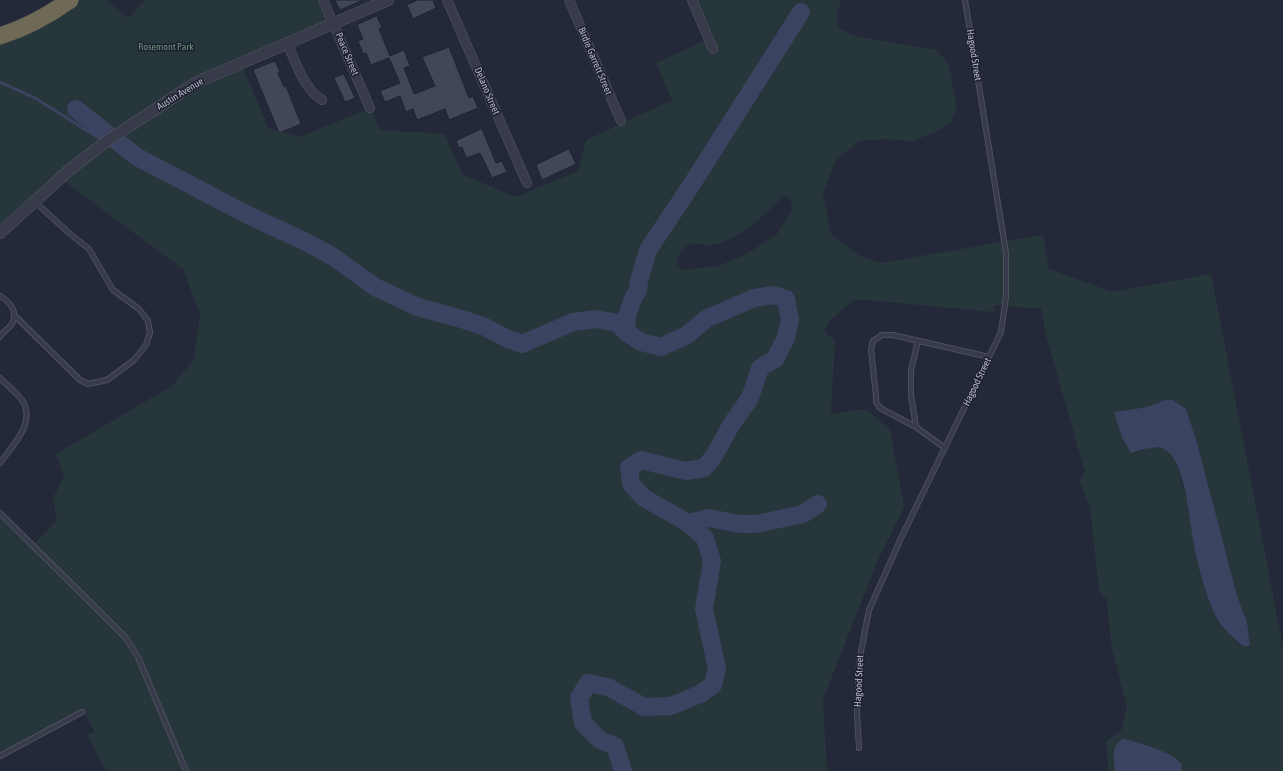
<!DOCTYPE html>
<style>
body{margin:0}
canvas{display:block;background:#242939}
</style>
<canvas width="1283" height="771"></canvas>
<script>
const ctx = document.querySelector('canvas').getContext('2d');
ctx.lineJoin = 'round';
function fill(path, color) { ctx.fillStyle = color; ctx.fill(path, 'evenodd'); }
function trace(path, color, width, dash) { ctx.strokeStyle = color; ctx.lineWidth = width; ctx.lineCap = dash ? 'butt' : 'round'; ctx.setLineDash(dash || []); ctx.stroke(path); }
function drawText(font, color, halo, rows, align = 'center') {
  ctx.font = font + ' "Asap Condensed",sans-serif'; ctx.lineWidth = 3; ctx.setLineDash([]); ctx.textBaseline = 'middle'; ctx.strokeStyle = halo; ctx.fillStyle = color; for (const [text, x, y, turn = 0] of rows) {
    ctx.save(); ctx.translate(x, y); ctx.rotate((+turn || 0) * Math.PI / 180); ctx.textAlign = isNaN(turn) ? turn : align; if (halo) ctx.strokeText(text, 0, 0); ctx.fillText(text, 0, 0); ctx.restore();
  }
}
fill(new Path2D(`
 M70 0H106L128 18 145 0H323L333 23 241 63 268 128 300 137 370 108 380 130 444 134 463 175 516 197 578 171 586 140 672 100 656 63 708 39 692 0H841L837 14 838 28 854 36 937 50 948 63 957 107 951 122 938 131 912 141 886 139 859 141 836 160 823 193 831 234 860 256 880 263 1043 235 1049 269 1112 292 1211 274 1283 647V771H1182V764L1113 748 1115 771H1109L1106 742 1122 729 1127 707 1111 643 1107 600 1099 591 1090 508 1080 481 1085 472 1047 339 1041 309 994 305V312L855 299 829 321 824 331 835 340 831 414 866 409 890 430 904 507 878 560 823 699 827 771H106L87 735 95 732 84 711 0 757V513L33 545 57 520 53 498 64 476 56 454 172 386 194 359 200 314 183 269 60 178 0 233V36ZM784 195 791 200 792 211 777 234 747 254 719 266 683 270 677 264 680 252 691 243C697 243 706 246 713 245 742 239 764 215 784 195ZM1165 400H1173L1186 410 1196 439 1238 599 1247 622 1250 646 1218 619 1204 581 1194 545 1190 511 1178 469 1172 455 1160 447 1144 449 1131 453 1115 412 1147 407Z`), '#27363b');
fill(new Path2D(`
 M1165 400H1173L1186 409 1196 439 1238 599 1247 622 1250 646H1243C1234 638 1225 631 1218 620 1207 600 1198 567 1194 545 1189 519 1187 478 1172 456 1170 452 1164 450 1160 447L1144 449 1131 453 1122 437 1114 412 1147 407Z
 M1123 739C1135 741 1176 753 1182 765 1182 767 1182 769 1182 771H1115C1114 758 1110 746 1123 739Z`), '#3b4361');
trace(new Path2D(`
 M0 82 35 98 102 140
 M107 144 199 197 384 287`), '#3b4361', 3);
trace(new Path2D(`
 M76 109 137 157 248 215 308 243 332 256 375 287 418 307 465 320 485 327 508 339 522 344 573 322 596 319 617 323 626 332 641 342 661 347 687 335 706 319 754 298 774 295 786 299 790 320 786 338 775 359 760 368 750 398 731 425 714 456 704 468 686 471 641 460 629 468 631 484 644 498 688 523 705 538 712 561 704 609 717 668 713 685 700 694 671 706 644 707 608 687 588 683 579 698 583 723 600 740 615 746 623 771
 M626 332 627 316 634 296 638 291 639 281 648 250 690 187 801 12
 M688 523 709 518 739 524H756L803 514 818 504`), '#3b4361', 18);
const building = new Path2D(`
 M335 0H363L340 10Z
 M418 0H433L436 8 413 19 407 5Z
 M377 16 382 28 379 29 390 56 404 50 410 66 404 68 414 94 435 86 422 57 449 47 469 98 473 96 478 108 449 120 445 109 417 120 413 109 406 112 400 96 385 102 380 91 400 83 389 58 371 65 366 53 363 54 358 41 363 39 357 25Z
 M275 61 280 72 278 73 284 87 286 86 301 124 279 133 253 70Z
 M344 74 355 98 345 102 334 78Z
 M482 129 496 163 502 161 507 172 492 178 480 153 466 158 462 147 459 148 456 141Z
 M569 149 576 164 542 180 536 165Z`);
fill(building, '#414659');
trace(building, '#1f2331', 1);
const service = new Path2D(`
 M0 296C11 303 19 312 11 325 8 329 3 332 0 337
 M15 316 80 380 88 384 107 380 134 360 146 345 150 333 148 321 139 309 113 290 89 249 69 233 34 201
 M0 378C7 385 16 392 22 400 37 422 12 446 0 463
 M916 427 911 395V370L918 341
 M945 448 916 427 880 408 876 402V396L871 349 873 341 882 335H893L989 357
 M0 513 126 638 138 657 186 771
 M859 748 857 713 859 662 869 610 902 536 1001 332 1006 297V253L965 0
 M0 756 82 712`);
const minor = new Path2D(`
 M323 0 370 108
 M447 0 527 183
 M569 0 621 121
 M692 0 713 49
 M287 43C296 62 303 88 322 100`);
const tertiary = new Path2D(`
 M0 233 68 171 104 143 195 83 388 0`);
const motorway = new Path2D(`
 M0 36C25 28 49 15 70 0`);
trace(service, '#535665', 6);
trace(minor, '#535665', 10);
trace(tertiary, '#535665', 12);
trace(motorway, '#404352', 18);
trace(service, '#383b4a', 4.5);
trace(minor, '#383b4a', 9);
trace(tertiary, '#383b4a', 11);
trace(motorway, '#6f6a55', 17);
drawText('10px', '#6c947e', '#1d212f', [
 ["Rosemont Park",166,47]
]);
drawText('10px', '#b3b6c5', '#1d212f', [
 ["Peace Street",347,54,67],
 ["Hagood Street",974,55,81],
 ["Birdie Garrett Street",595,61,67],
 ["Delano Street",487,91,67],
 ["Austin Avenue",180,94,-31],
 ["Hagood Street",977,382,-64],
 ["Hagood Street",859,681,-87]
]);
</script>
